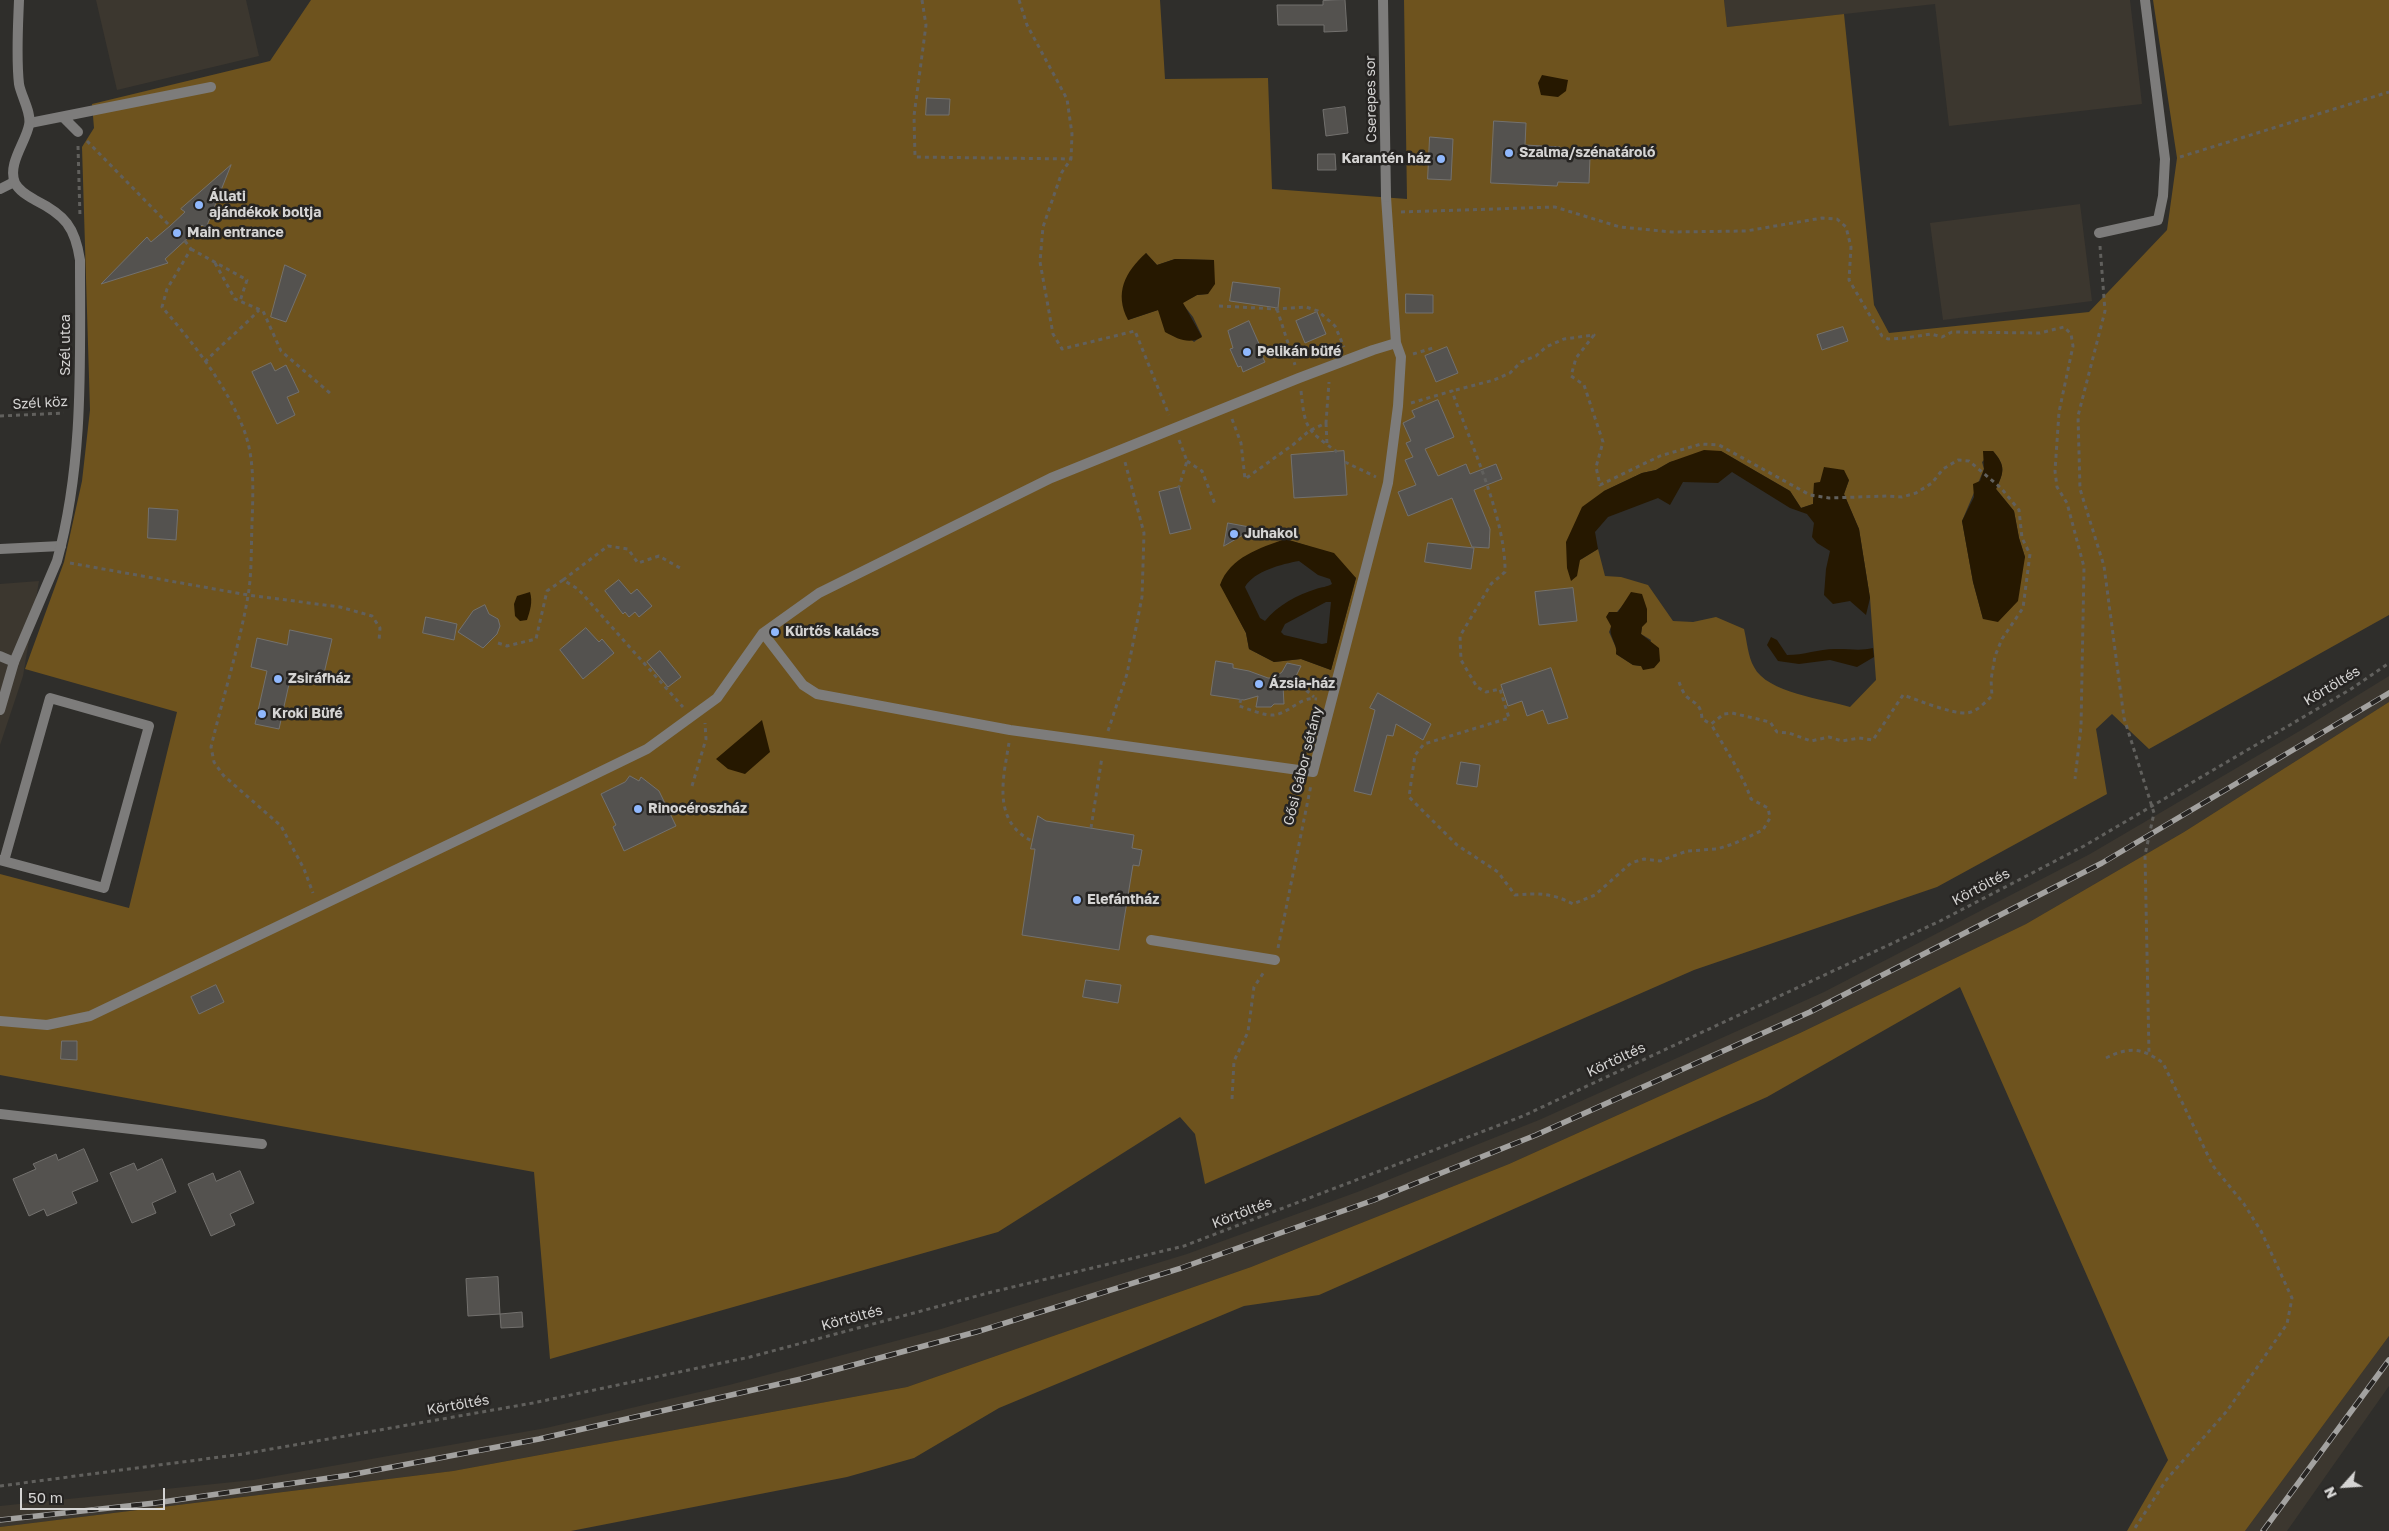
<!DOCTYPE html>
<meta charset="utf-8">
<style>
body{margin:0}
#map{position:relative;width:2389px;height:1531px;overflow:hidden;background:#2f2e2b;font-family:"Golos Text",sans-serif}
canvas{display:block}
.north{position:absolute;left:2319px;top:1461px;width:50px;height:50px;-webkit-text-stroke:4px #262422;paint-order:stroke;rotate:244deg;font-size:14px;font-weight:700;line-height:20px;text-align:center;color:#d5d4d3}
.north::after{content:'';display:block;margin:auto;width:18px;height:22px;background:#d5d4d3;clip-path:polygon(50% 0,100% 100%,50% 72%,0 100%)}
.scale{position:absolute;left:20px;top:1488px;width:145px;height:22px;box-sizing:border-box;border:2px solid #d5d4d3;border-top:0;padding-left:6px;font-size:15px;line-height:18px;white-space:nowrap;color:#d5d4d3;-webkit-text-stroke:4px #262422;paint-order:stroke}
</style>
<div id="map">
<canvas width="2389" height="1531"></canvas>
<div class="north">N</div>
<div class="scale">50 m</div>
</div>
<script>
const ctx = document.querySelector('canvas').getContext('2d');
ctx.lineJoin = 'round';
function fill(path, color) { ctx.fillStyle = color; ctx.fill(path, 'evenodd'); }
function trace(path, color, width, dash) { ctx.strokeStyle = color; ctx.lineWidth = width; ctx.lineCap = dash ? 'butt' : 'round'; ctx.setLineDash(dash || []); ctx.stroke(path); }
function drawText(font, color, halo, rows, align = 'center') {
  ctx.font = font + ' "Golos Text",sans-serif'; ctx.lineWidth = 5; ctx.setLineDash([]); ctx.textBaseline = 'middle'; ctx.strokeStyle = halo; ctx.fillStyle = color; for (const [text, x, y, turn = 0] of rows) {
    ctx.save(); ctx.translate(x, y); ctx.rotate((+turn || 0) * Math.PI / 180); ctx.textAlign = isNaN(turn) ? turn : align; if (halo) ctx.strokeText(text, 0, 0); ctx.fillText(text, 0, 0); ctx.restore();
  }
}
fill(new Path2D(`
 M96 0H246L259 56 117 90Z
 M1724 0H2130L2142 104 1949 126 1935 4 1727 27Z
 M2080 204 2092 301 1943 320 1930 223Z
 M39 581 23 676 0 745V584Z
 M2389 676V702L2184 832 2026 924 1800 1033 1509 1164 1251 1267 907 1387 453 1471 0 1527V1506L253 1480 546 1428 729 1385 941 1329 1187 1254 1360 1191 1539 1120 1824 992 2090 854 2303 729Z
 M2389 1336V1386L2287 1531H2245Z`), '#3c372f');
fill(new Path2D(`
 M311 0H1160L1165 79 1268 78 1272 189 1407 199 1404 0H1724L1727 27 1844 14 1874 305 1889 333 2089 312 2167 230 2177 158 2153 0H2389V615L2149 749 2112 714 2096 729 2107 794 1937 887 1694 970 1205 1184 1195 1134 1180 1117 998 1232 550 1359 534 1172 0 1075V874L129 908 177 712 25 669 64 562 82 481 90 410 82 147 94 128 92 104 270 61ZM1146 253 1157 265 1175 259 1214 260 1208 294 1197 295 1182 303 1193 317 1202 336 1194 342 1158 310 1128 320ZM1721 451 1790 491 1801 508 1813 504 1814 483 1849 480 1844 494 1859 529 1870 598 1876 680 1850 707C1824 699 1767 693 1754 667 1748 657 1747 641 1744 629L1716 617 1693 622 1673 621 1648 585 1621 577 1605 576 1598 549 1580 560 1604 491 1642 473 1656 470 1670 462ZM1993 451C2006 466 2004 472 1996 489L2014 511 2019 538 2025 557 1983 619 1973 582 1962 521 1984 469 1982 462ZM1285 539 1308 546 1356 578 1331 670 1301 659 1274 662 1249 649 1246 633 1221 585ZM1623 605 1642 627 1641 634 1651 640 1641 666 1633 665 1616 654 1617 650 1609 632 1617 612Z
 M2389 702V1336L2245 1531H2127L2168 1460 1960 987 1767 1097 1319 1295 1244 1306 999 1408 914 1458 847 1477 571 1531H0V1527L453 1471 907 1387 1251 1267 1509 1164 1800 1033 2026 924 2184 832Z`), '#6e531e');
fill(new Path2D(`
 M1542 75 1568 80 1566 91 1558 97 1541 95 1538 83Z
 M1146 253 1157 265 1175 259 1214 260 1215 284 1208 294 1197 295 1183 303 1202 337C1189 345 1178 339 1165 332L1158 310 1128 320C1114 293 1125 272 1146 253Z
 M1704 450 1721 451 1790 491 1801 508 1813 504 1814 483 1820 482 1824 467 1844 470 1849 480 1844 494 1859 529 1870 598 1866 615 1850 601 1833 604 1824 595 1826 569 1830 551 1817 543 1812 537 1814 523 1807 514 1790 508 1732 472 1718 483 1683 482 1670 505 1658 498 1608 517 1595 532 1598 549 1580 560 1577 576 1571 581 1567 568 1566 542 1582 507 1604 491 1642 473 1656 470 1670 462Z
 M1983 451H1993C2006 466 2004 472 1996 489L2014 511 2019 538 2025 557 2018 601 1998 622 1983 619 1973 582 1962 521 1974 497 1973 484 1980 481 1984 469Z
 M1285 539 1334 553 1356 578 1331 670 1301 659 1274 662 1249 649 1246 633 1220 585C1230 557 1260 548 1285 539ZM1299 561 1318 575 1330 579 1332 584C1327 587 1322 587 1316 589 1297 595 1278 605 1265 621L1260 618 1245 587C1254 571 1282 564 1299 561ZM1326 602H1331L1327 643 1322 644 1284 635 1281 632 1285 624Z
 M530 592C533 602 530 611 527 620L520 621 515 616 514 604 517 596Z
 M1631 592 1642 594 1647 609V622L1642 627 1641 634 1659 648 1660 661 1654 668 1643 670 1641 666 1633 665 1616 654C1618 644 1608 636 1611 626L1606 617 1609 612H1618Z
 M1771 637 1777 640 1787 655C1805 655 1821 648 1838 649 1851 649 1861 651 1873 648L1874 657 1857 667 1830 660 1799 664 1778 661 1767 645Z
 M762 720 770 752 745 774 728 769 716 759Z`), '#261800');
const building = new Path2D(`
 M1345 0 1347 31 1324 32V25H1278L1277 5H1323V1Z
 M927 98 950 99 949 115H926Z
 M1345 107 1348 133 1326 136 1323 110Z
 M1494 121 1526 123 1525 145 1560 147 1559 156 1590 157 1589 183 1558 182 1557 186 1491 183Z
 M1430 137 1453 139 1451 180 1428 179Z
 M1318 154H1335L1336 170H1318Z
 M231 165 206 228 202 225 165 259 168 263 101 284 147 237 151 242 170 226 185 212 181 209Z
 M285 265 306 275 286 322 271 317Z
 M1233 282 1280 288 1278 308 1230 301Z
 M1406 294 1433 295V313H1406Z
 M1317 312 1326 334 1305 343 1296 321Z
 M1249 321 1264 355 1262 356 1265 362 1243 372 1241 366 1238 367 1230 349 1233 348 1228 331Z
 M1843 327 1848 341 1822 350 1817 335Z
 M1447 347 1458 373 1436 382 1425 356Z
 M271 363 275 371 286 365 299 392 287 397 295 415 277 424 252 372Z
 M1438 400 1454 437 1425 449 1438 476 1466 464 1470 474 1496 464 1502 479 1474 490 1490 529 1489 548 1472 547 1452 498 1408 516 1398 492 1416 485 1405 460 1413 457 1406 443 1411 441 1403 423 1415 417 1412 411Z
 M1344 451 1347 495 1294 498 1291 455Z
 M1179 487 1191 529 1170 534 1159 492Z
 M149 508 178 510 176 540 148 538Z
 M1228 523 1255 528 1224 546Z
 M1428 543 1474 548 1471 569 1425 562Z
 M619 580 631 594 637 589 652 606 639 617 635 612 629 617 625 612 623 614 605 591Z
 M1573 588 1577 621 1539 625 1535 592Z
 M485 605 489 614 498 619 500 626 497 634 483 648 458 632 473 611Z
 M426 617 457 624 454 640 423 633Z
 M586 628 599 642 602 639 614 653 583 679 560 650Z
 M290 630 332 639 322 682 291 675 279 729 255 724 267 671 251 667 257 638 287 645Z
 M660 651 681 677 668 687 647 662Z
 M1216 661 1233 664V668L1249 671 1268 678H1274L1282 672 1287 663 1301 666 1294 680 1283 686 1284 704H1274L1271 707H1256L1258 696 1244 700 1211 695Z
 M1551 668 1568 718 1548 724 1543 710 1527 716 1522 701 1508 706 1501 685Z
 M1378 693 1431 724 1423 740 1396 724 1393 736 1387 735 1371 795 1354 791 1375 710 1370 708Z
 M1461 762 1480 765 1477 787 1457 784Z
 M630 776 639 781 641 777 659 791 676 826 624 851 613 827 616 825 601 794 625 782Z
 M1038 816 1046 821 1134 835 1132 848 1142 850 1139 866 1133 865 1119 950 1022 935 1035 849H1031Z
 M1086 980 1121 985 1118 1003 1083 997Z
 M216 985 224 1002 199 1014 191 997Z
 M62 1041H77V1060L61 1059Z
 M84 1149 98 1181 72 1192 77 1203 47 1216 44 1209 29 1216 13 1179 36 1169 33 1164 56 1154 58 1160Z
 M162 1159 176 1192 152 1203 156 1213 132 1223 110 1173 134 1163 137 1170Z
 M240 1171 254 1203 230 1214 235 1225 211 1236 188 1184 213 1173 216 1181Z
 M498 1277 500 1314 522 1312 523 1327 501 1328 500 1314 468 1316 466 1279Z`);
fill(building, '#54524f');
trace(building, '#73716e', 1);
trace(new Path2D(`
 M922 0 926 25 914 116 915 157 1071 159
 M1019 0 1027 25 1067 99 1072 134 1071 159 1062 172 1043 227 1040 262 1053 334 1062 349 1135 331 1169 415
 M87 141 170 226
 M78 146 80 217
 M2180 157 2389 92
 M1401 212 1555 207 1620 227 1672 232 1746 231 1822 218 1837 219 1846 227 1851 247 1849 280 1882 336 1888 339 1905 338 1931 334 1942 337 1952 332 2040 333 2064 327 2071 334 2073 346 2059 412 2055 471 2057 487 2067 503 2084 567 2081 727 2075 779
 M185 241 191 249 167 289 162 307C193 343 226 384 244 430 255 459 253 493 252 524 251 547 252 573 248 596 239 647 223 697 211 747L214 762 223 775 281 826 304 869 313 893
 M2100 246 2105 311 2078 416 2080 489 2104 566 2124 718 2154 813 2145 855 2149 1053
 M191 249 247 280 240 301
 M215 263 235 299 263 311 281 351 331 394
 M1219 306 1277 309 1306 307 1318 311 1335 326 1344 347
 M1277 309 1295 365
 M1413 354 1433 348
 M205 362C222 344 242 328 259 310
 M1301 391C1305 429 1306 429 1337 452
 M1411 403 1452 391C1470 442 1506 519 1505 572L1491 584 1460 636 1461 660 1477 687 1486 692 1500 689 1509 718 1424 744 1415 755 1409 797 1457 845 1498 872 1515 895C1537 893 1553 893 1573 904L1595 895 1631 863 1644 859 1660 861 1687 851 1717 849 1733 844 1763 830 1770 818 1768 808 1751 799C1743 775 1724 747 1711 724L1724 714 1732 713 1770 722 1777 732 1789 733 1811 741 1829 737 1842 741 1859 738 1873 740 1903 695C1918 700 1951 714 1967 713 1977 712 1985 702 1992 696L1991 680 1995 656 2002 639 2023 608 2030 554 2022 538 2019 510 2001 488 1969 461 1958 460 1943 469 1932 483 1916 493 1902 497 1888 496 1829 498 1810 495 1719 445 1701 444 1660 456 1600 485 1596 467 1603 442 1584 385 1571 376 1576 358 1594 335 1564 339 1546 347 1536 356 1521 362 1510 373 1494 380 1452 391
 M0 416 64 413
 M1232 419 1241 443 1245 479 1294 444 1309 431 1326 423 1329 382
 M1326 423 1327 444
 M1179 440 1187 461 1179 487
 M1187 461 1202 471 1215 504
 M1345 462 1376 477
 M70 563 248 595 340 607 372 616 380 628 379 641
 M563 580 608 546 628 549 638 563 659 556 680 568
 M498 643 507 646 536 639 547 591 563 580 578 589 683 707
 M1294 680 1314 697
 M1679 682C1681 687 1683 693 1687 697 1697 705 1701 705 1702 719L1711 724
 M1241 699 1239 706C1249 709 1264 716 1274 715 1290 713 1300 696 1317 699
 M1108 731 1127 674 1142 597 1144 533 1125 462
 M1009 743C1003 779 992 821 1032 841
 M692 786 706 739 705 723
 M1091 828 1102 757
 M1278 948 1311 785
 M2106 1058C2130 1046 2142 1048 2163 1063L2213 1166 2244 1204 2261 1231 2292 1298 2287 1324 2227 1411 2167 1479 2133 1531
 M1232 1099 1234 1061 1248 1032 1254 987 1264 972
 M0 1486 243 1454 533 1403 750 1357 992 1292 1184 1246 1523 1116 1940 921 2084 846 2351 689 2389 663`), '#61605d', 3, [4, 4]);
trace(new Path2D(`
 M64 118 78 132
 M30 123 211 87
 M0 189 14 182
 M2099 233 2158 220 2163 196 2165 159 2145 0
 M0 549 61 546
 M763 633 803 685 817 694 1010 730 1313 772 1388 483 1398 406 1401 357 1396 343 1386 197
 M0 656 14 662
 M0 860 104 888 149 726 50 698 4 861
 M1151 940 1275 960
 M0 1021 47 1025 90 1016 577 783 647 749 717 698 763 633 819 593 1051 478 1299 378 1373 350 1396 343
 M0 1114 262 1144`), '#7d7c7b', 10);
trace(new Path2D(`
 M1383 0 1386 197
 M0 710 14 662 57 561C84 462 80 362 80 260 75 227 65 215 35 200 28 196 19 191 15 183 7 164 26 142 29 125 32 113 21 96 19 84 16 57 18 27 19 0`), '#7d7c7b', 10);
const rail = new Path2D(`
 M0 1520 155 1503 350 1475 539 1439 801 1379 976 1332 1181 1268 1374 1200 1536 1135 1810 1012 2102 863 2389 693
 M2263 1531 2389 1360`);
trace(rail, '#a3a2a0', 5.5);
trace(rail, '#262422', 4, [11]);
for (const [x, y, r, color] of [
 [1509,153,5,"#90b8fd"],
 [1441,159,5,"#90b8fd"],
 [199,205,5,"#90b8fd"],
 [177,233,5,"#90b8fd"],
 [1247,352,5,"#90b8fd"],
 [1234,534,5,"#90b8fd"],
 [775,632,5,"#90b8fd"],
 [278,679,5,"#90b8fd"],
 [1259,684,5,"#90b8fd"],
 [262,714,5,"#90b8fd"],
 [638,809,5,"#90b8fd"],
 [1077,900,5,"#90b8fd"]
]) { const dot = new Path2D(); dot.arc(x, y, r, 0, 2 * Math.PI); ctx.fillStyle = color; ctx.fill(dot); trace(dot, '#262422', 2); }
drawText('14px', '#d5d4d3', '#262422', [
 ["Cserepes sor",1371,99,-91],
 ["Szél utca",66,345,-90],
 ["Szél köz",40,403,-3],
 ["Körtöltés",2332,686,-31],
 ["Gősi Gábor sétány",1303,766,-76],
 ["Körtöltés",1981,887,-28],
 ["Körtöltés",1616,1060,-25],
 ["Körtöltés",1242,1213,-21],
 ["Körtöltés",852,1318,-15],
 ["Körtöltés",458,1405,-10]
]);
drawText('bold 14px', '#d5d4d3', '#262422', [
 ["Szalma/szénatároló",1519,153],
 ["Karantén ház",1431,159,"right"],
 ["Állati",209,197],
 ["ajándékok boltja",209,213],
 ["Main entrance",187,233],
 ["Pelikán büfé",1257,352],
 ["Juhakol",1244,534],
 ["Kürtős kalács",785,632],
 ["Zsiráfház",288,679],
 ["Ázsia-ház",1269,684],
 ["Kroki Büfé",272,714],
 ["Rinocéroszház",648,809],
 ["Elefántház",1087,900]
], 'left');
</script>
